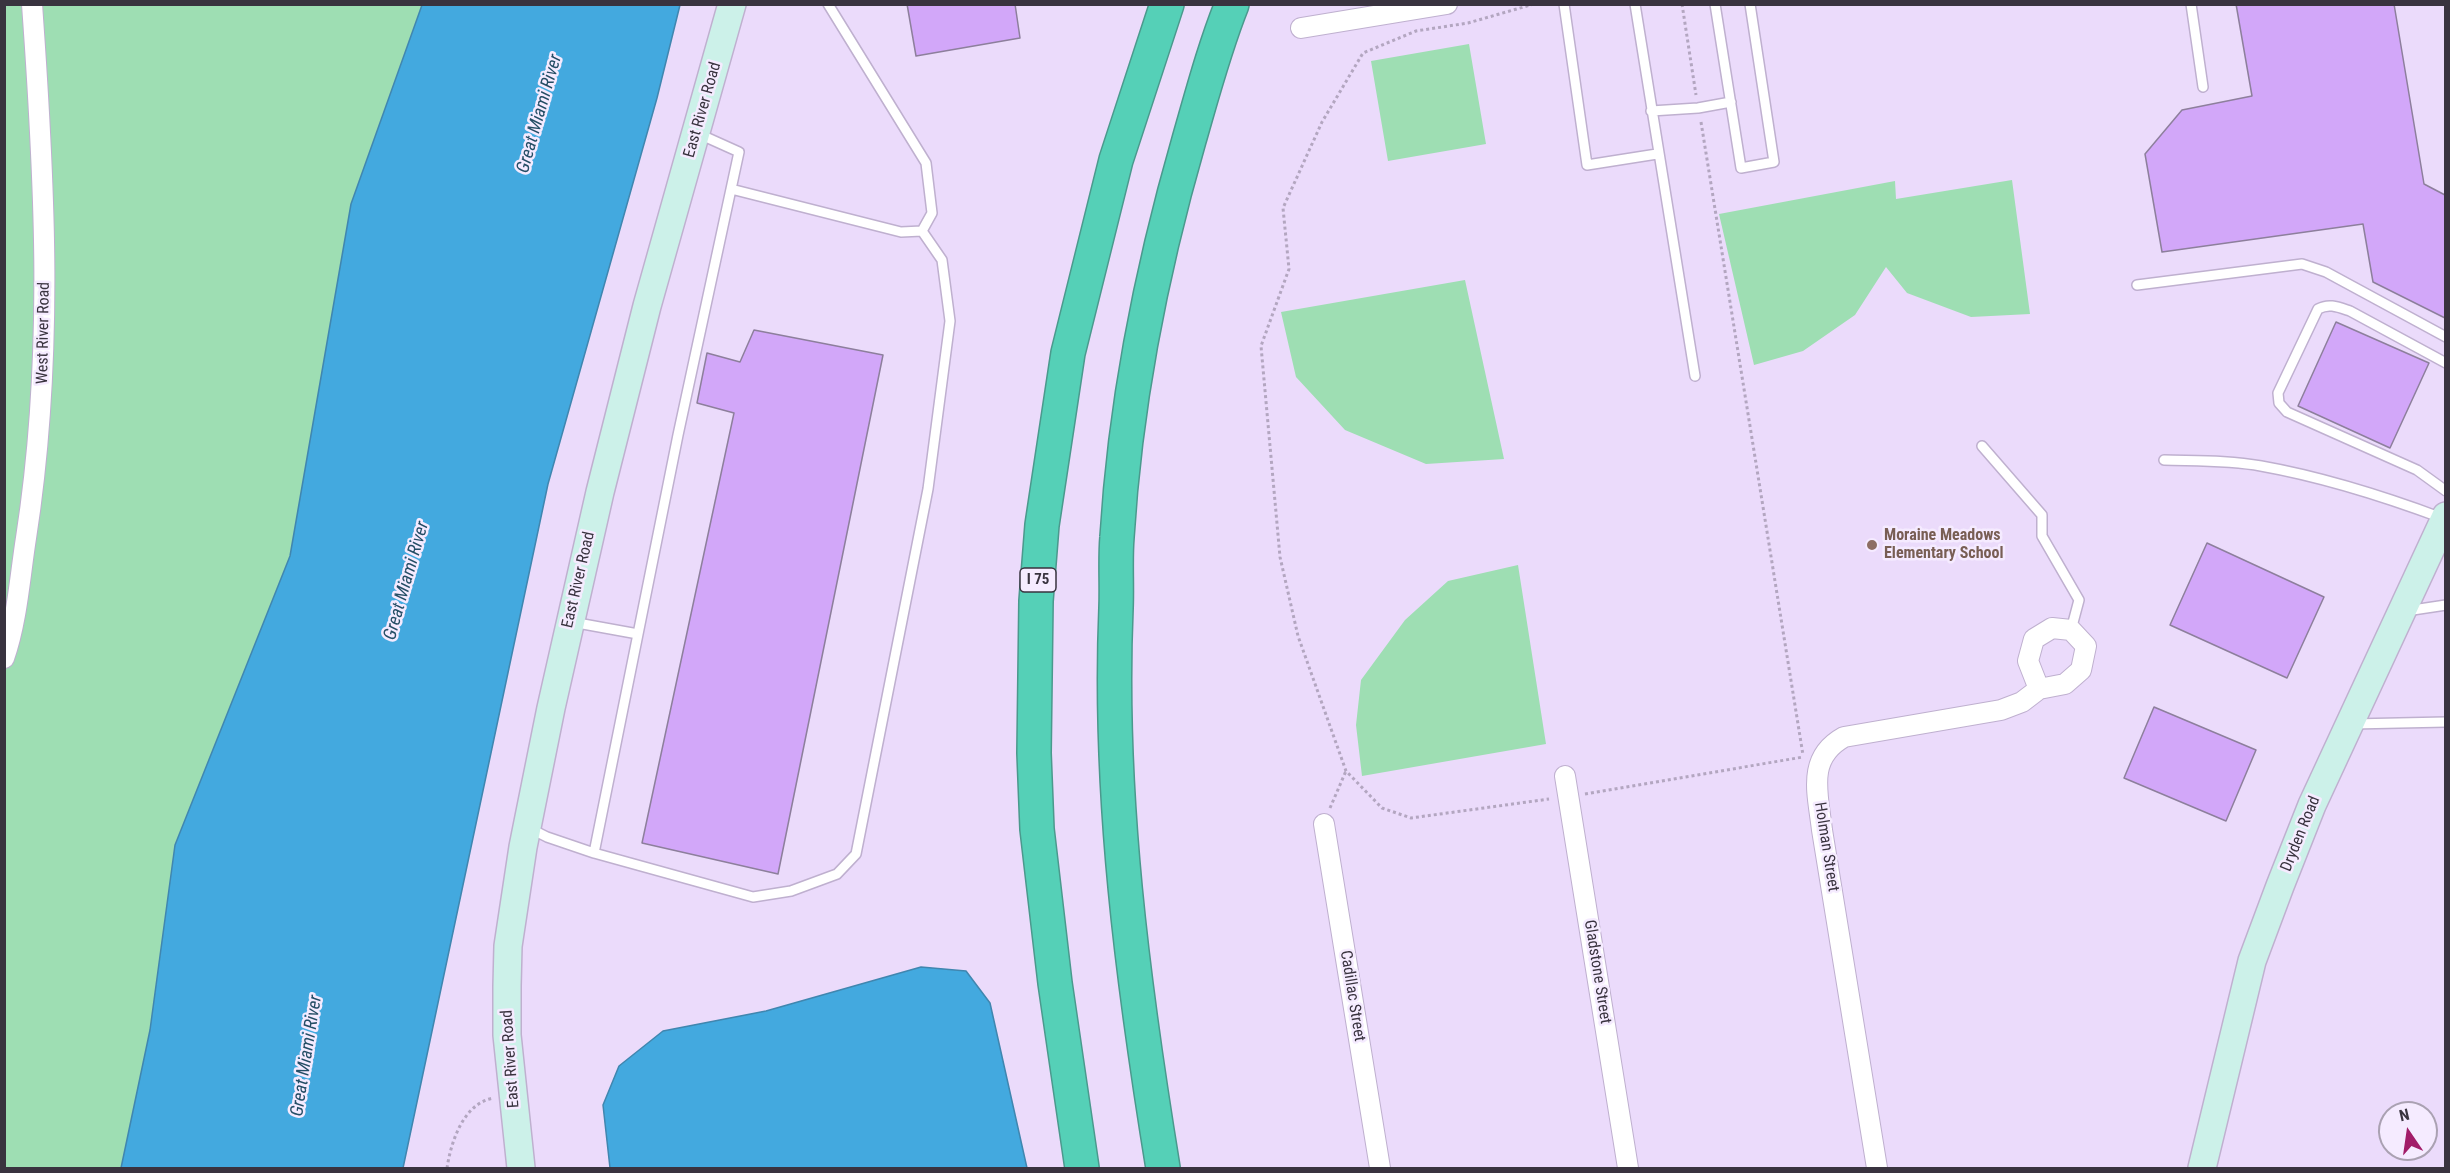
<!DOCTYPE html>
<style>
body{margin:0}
#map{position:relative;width:2450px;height:1173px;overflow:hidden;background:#ebdbfb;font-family:"Roboto Condensed",sans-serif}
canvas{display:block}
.frame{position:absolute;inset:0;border:6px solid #39333f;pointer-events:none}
.north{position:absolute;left:2378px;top:1101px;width:60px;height:60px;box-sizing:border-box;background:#f5ebff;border:2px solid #aaa1b2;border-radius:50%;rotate:347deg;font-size:16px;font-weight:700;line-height:24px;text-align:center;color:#39333f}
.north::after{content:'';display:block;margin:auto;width:21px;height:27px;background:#a21c69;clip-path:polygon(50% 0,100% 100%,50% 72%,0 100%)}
</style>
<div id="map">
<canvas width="2450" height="1173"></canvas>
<div class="frame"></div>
<div class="north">N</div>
</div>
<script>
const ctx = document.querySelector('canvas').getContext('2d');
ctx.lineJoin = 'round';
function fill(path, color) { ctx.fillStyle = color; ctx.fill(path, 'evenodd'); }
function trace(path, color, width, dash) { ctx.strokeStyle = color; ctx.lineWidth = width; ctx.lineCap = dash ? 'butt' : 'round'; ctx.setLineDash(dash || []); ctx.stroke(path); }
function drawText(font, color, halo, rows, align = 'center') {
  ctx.font = font + ' "Roboto Condensed",sans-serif'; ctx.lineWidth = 5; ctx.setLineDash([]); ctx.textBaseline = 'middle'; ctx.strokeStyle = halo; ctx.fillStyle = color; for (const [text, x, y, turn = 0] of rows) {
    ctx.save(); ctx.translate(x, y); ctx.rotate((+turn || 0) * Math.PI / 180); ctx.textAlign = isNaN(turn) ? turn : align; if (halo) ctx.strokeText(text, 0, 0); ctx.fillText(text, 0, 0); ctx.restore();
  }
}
fill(new Path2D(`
 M5 5H422L351 204 290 556 175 845 150 1030 121 1168H5Z
 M1469 44 1486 144 1388 161 1371 61Z
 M2012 180 2030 314 1971 317 1907 293 1886 267 1855 315 1803 351 1754 365 1719 214 1895 181 1896 199Z
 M1465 280 1504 459 1426 464 1345 430 1296 377 1281 312Z
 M1518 565 1546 744 1362 776 1356 725 1361 680 1405 620 1448 581Z`), '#9edeb3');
const water = new Path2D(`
 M422 5H680L657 98 548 484 403 1168H121L150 1030 175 845 290 556 351 204Z
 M921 967 966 971 990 1003 1027 1168H610L603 1105 619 1066 663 1031 766 1011Z`);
fill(water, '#43a9df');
trace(water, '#4086af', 1.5);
const building = new Path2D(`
 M907 4H1015L1020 38 916 56Z
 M2236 4H2394L2424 184 2445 195V318L2373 282 2363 224 2162 252 2145 154 2182 110 2252 96Z
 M2336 322 2429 363 2390 448 2298 406Z
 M754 330 883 355 778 874 642 843 734 413 697 403 707 353 740 362Z
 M2207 543 2324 597 2287 678 2170 625Z
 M2154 707 2256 750 2226 821 2124 778Z`);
fill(building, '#d2a7f9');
trace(building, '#8d7f9c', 1.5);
const lane = new Path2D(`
 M1564 4 1587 165 1657 154
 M1635 4 1695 376
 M1715 4 1741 168 1774 162 1750 4
 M2191 4 2203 87
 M1651 111 1698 108 1731 102
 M731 189 901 232 922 231 932 213 926 163 828 4
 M2137 285 2302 264 2326 272 2446 337
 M2446 363 2350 311C2338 307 2329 303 2318 309L2278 393 2279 403 2287 412 2417 470 2446 491
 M1982 446 2042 515V536L2079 600 2071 630
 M2164 460C2196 461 2229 460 2261 466 2323 477 2383 496 2442 518
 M2406 611 2446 605
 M572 622 638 634
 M2352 724 2446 722
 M529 828 547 837 594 853 678 435 739 152 699 134
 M594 853 753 897 791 891 837 874 856 854 928 489 950 321 942 260 922 231`);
const street = new Path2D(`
 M1301 28 1447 4
 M4 658C17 622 20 576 26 538 54 358 45 185 32 4
 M1565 776 1628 1168
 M1324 824 1380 1168
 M1877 1168 1822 830C1818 794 1806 758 1844 737L2001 710 2022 702 2039 689 2065 684 2081 670 2086 646 2071 630 2052 628 2034 639 2028 661 2039 689`);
const secondary = new Path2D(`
 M521 1168 507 1035V986L508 946 523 847 551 708 600 492 647 306 732 4
 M2202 1168 2252 961 2280 886 2312 805 2446 516`);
const highway = new Path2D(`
 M1082 1168 1055 983 1037 829 1034 753 1036 601 1042 525 1068 353 1116 160 1167 4
 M1163 1168C1133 984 1108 795 1116 608 1117 584 1115 560 1117 537 1125 404 1152 268 1189 140 1202 95 1214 49 1232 4`);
trace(lane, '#bfb0cf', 12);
trace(street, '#bfb0cf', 22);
trace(secondary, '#bfb0cf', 30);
trace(highway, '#4b998d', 36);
trace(new Path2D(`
 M1534 4 1468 23 1416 31 1363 53 1322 122 1283 208 1289 269 1261 346 1280 557 1298 636 1346 771 1382 808 1411 818 1549 799
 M1682 4 1696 95
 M1701 122 1803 755
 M1585 794 1803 757
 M1330 808 1346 771
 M447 1168C451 1142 463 1104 493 1098`), '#b3a6c0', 3, [3, 3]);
trace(lane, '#fff', 9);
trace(street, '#fff', 20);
trace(secondary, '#ccf1e9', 27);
trace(highway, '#55d0b7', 33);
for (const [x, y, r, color] of [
 [1872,545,6,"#8d6e63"]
]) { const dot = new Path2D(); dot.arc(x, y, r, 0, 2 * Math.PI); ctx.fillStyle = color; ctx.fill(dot); trace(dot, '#f5ebff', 2); }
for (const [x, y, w] of [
 [1038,580,36]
]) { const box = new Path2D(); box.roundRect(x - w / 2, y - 12, w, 24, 4.5); ctx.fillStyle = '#f5ebff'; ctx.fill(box); trace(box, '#39333f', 1.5); }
drawText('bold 15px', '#39333f', null, [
 ["I 75",1038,580]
]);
drawText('16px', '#39333f', '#f5ebff', [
 ["East River Road",703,110,-74],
 ["West River Road",44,333,-89],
 ["East River Road",579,580,-77],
 ["Dryden Road",2301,834,-68],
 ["Holman Street",1826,847,81],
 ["Gladstone Street",1597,972,81],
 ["Cadillac Street",1352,996,81],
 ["East River Road",511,1059,-94]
]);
drawText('bold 16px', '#785e54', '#f5ebff', [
 ["Moraine Meadows",1884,536],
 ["Elementary School",1884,554]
], 'left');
drawText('italic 18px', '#244d65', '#f5ebff', [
 ["Great Miami River",540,114,-74],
 ["Great Miami River",407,581,-74],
 ["Great Miami River",307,1056,-81]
]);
</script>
